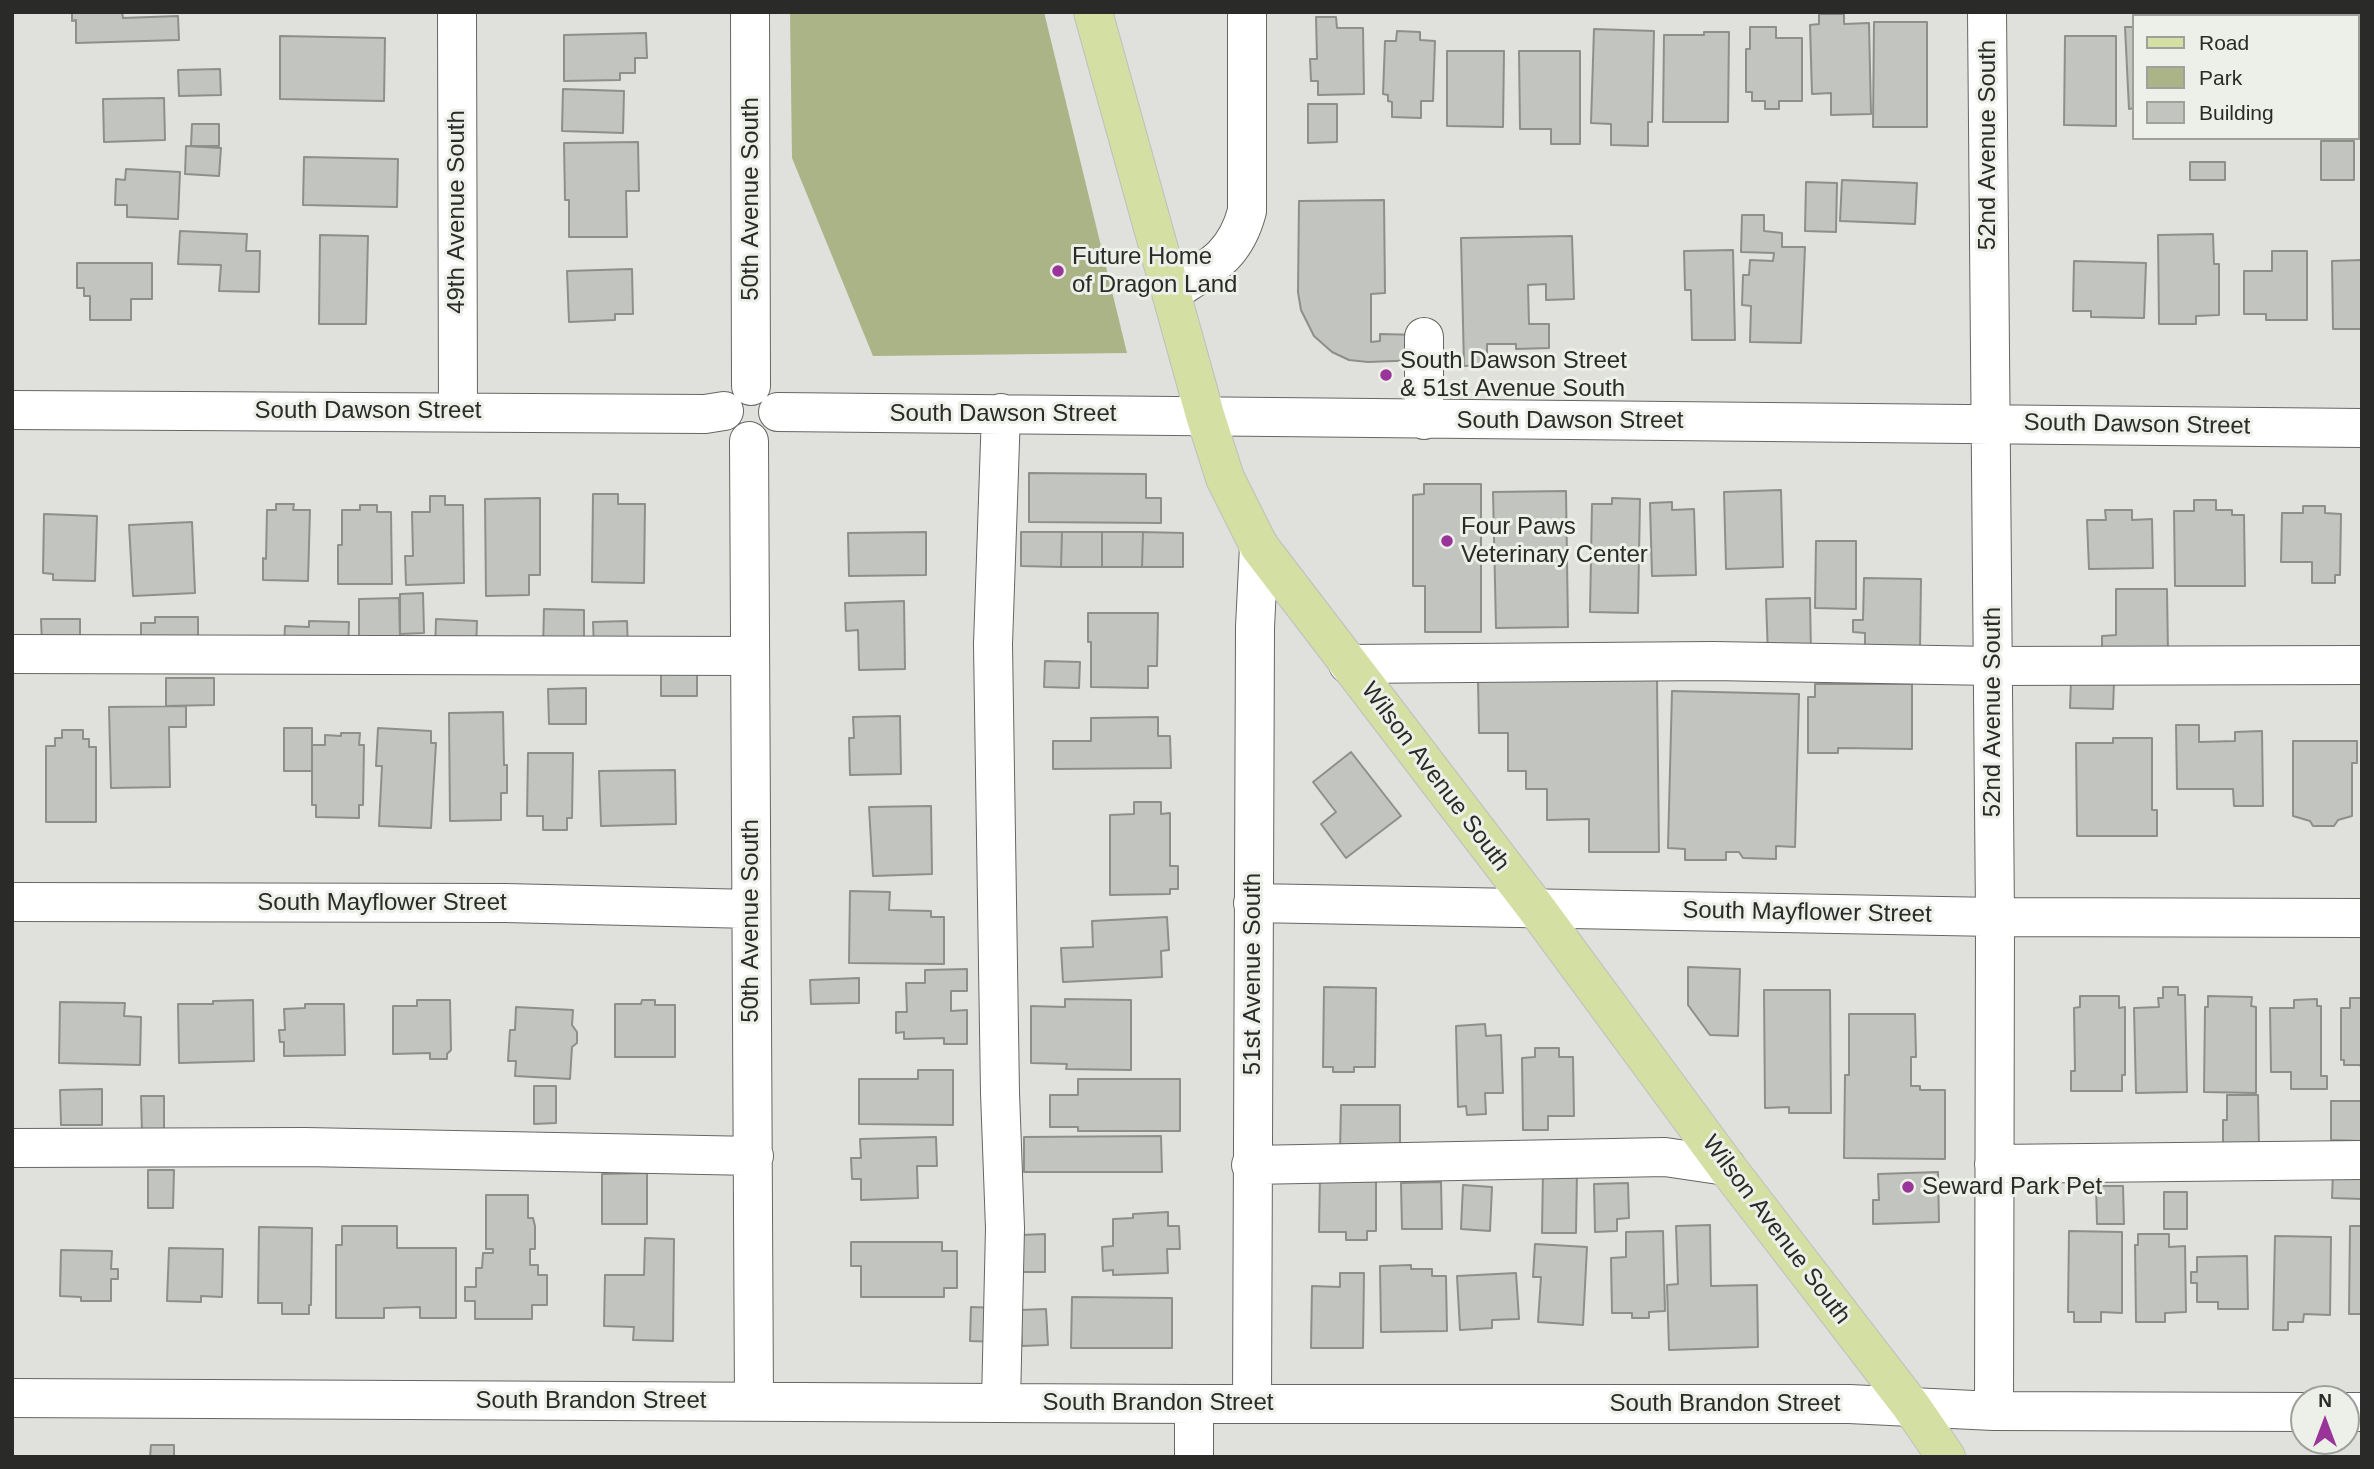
<!DOCTYPE html>
<style>
body{margin:0}
#map{position:relative;width:2374px;height:1469px;overflow:hidden;background:#e0e1dc;font-family:Helvetica,sans-serif}
canvas{display:block}
.frame{position:absolute;inset:0;border:14px solid #2a2a28;pointer-events:none}
.legend{position:absolute;left:2132px;top:14px;width:228px;height:126px;box-sizing:border-box;background:#edefe9;border:2px solid #9fa09c;margin:0;padding:9px 12px;list-style:none;font-size:21px;color:#2a2a28}
.legend li{display:flex;align-items:center;gap:14px;height:35px}
.legend b{width:35px;border:2px solid #9fa09c}
.north{position:absolute;left:2290px;top:1385px;width:70px;height:70px;box-sizing:border-box;background:#edefe9;border:2px solid #9fa09c;border-radius:50%;rotate:0deg;font-size:19px;font-weight:700;line-height:28px;text-align:center;color:#2a2a28}
.north::after{content:'';display:block;margin:auto;width:24px;height:32px;background:#993499;clip-path:polygon(50% 0,100% 100%,50% 72%,0 100%)}
</style>
<div id="map">
<canvas width="2374" height="1469"></canvas>
<div class="frame"></div>
<ul class="legend">
<li><b style="height:9px;background:#d4dfa4"></b>Road</li>
<li><b style="height:19px;background:#aab486"></b>Park</li>
<li><b style="height:19px;background:#c2c4bf"></b>Building</li>
</ul>
<div class="north">N</div>
</div>
<script>
const ctx = document.querySelector('canvas').getContext('2d');
ctx.lineJoin = 'round';
function fill(path, color) { ctx.fillStyle = color; ctx.fill(path, 'evenodd'); }
function trace(path, color, width, dash) { ctx.strokeStyle = color; ctx.lineWidth = width; ctx.lineCap = dash ? 'butt' : 'round'; ctx.setLineDash(dash || []); ctx.stroke(path); }
function drawText(font, color, halo, rows, align = 'center') {
  ctx.font = font + ' Helvetica,sans-serif'; ctx.lineWidth = 6; ctx.setLineDash([]); ctx.textBaseline = 'middle'; ctx.strokeStyle = halo; ctx.fillStyle = color; for (const [text, x, y, turn = 0] of rows) {
    ctx.save(); ctx.translate(x, y); ctx.rotate((+turn || 0) * Math.PI / 180); ctx.textAlign = isNaN(turn) ? turn : align; if (halo) ctx.strokeText(text, 0, 0); ctx.fillText(text, 0, 0); ctx.restore();
  }
}
fill(new Path2D(`
 M790 12H1044L1127 353 873 356 792 158Z`), '#aab486');
const building = new Path2D(`
 M72 12H122L123 18 178 16 179 40 76 43V20L72 21Z
 M1819 14H1844V24L1869 23 1871 114 1831 115V93L1812 94 1810 25 1819 24Z
 M1316 17H1336L1337 28H1363L1364 94 1318 95V81H1311L1310 59H1317Z
 M1874 22H1927V127H1873Z
 M1750 27H1776V38H1802V101H1779V109H1765V101H1752V92H1746V49H1750Z
 M2125 27H2134V108L2129 109Z
 M1594 29 1654 31 1652 122H1648V146L1611 145V124L1591 123Z
 M2358 29H2362V109H2358Z
 M1397 31 1420 32V40L1435 41 1433 101H1421V118L1392 117V102L1388 101V95L1383 94 1385 41H1396Z
 M1704 32H1729L1728 122H1663L1664 35H1704Z
 M646 33 647 58H635V73H620V80L564 81V35Z
 M280 36 385 38 384 101 280 99Z
 M2065 36H2116V126L2064 125Z
 M1447 51H1504L1503 127 1447 126Z
 M1519 51H1580V144H1551V129H1520Z
 M220 69 221 95 179 96 178 70Z
 M563 89 624 91 623 133 562 131Z
 M164 98 165 140 104 142 103 99Z
 M1308 104H1337V142L1308 143Z
 M192 124H219V146H191Z
 M2321 141H2354V180H2321Z
 M638 142 639 191H626L627 237H569V200H565L564 143Z
 M186 146 221 148 219 176 185 174Z
 M304 157 398 159 397 207 303 205Z
 M2190 162H2225V180H2190Z
 M126 169 180 172 178 219 127 217V205H115L116 179 125 180Z
 M1842 180 1917 183 1915 224 1840 221Z
 M1806 182 1837 183 1836 232 1805 231Z
 M1384 200 1385 293 1371 294V342L1380 341V334L1421 335V360L1368 362 1349 360 1332 352 1314 336 1301 310 1298 292 1299 201Z
 M1742 215H1764V231L1782 233V247H1805L1801 343 1750 342 1751 306 1742 305 1743 275H1749L1750 260 1773 261 1774 253 1741 252Z
 M180 231 247 234 246 251H260L259 292 219 291 221 265 178 264Z
 M2213 234 2214 264H2219V315L2196 316V324H2159L2158 235Z
 M320 235 368 236 366 324H319Z
 M1572 236 1574 299 1546 300V284L1528 285 1529 324H1549V348L1516 349V344H1487V365L1464 366 1461 238Z
 M1733 250 1735 340H1692L1691 290H1685L1684 251Z
 M2272 251H2307V320H2266V314H2244V271H2272Z
 M2362 260V329H2333L2332 261Z
 M2074 261 2146 263 2144 318 2091 317V311H2073Z
 M77 263H152V299H131V320H90V296H84V288H77Z
 M632 269 633 314H615V320L569 322 567 271Z
 M1029 473 1146 474V498H1161V523L1029 522Z
 M1424 484H1481V632H1425V586H1413V495L1424 494Z
 M1781 490 1783 567 1726 569 1724 492Z
 M1566 491 1568 627 1496 628 1493 492Z
 M593 494H618V504H645L644 583 592 582Z
 M430 496H445V505H463L464 583 406 585 405 556H413L412 512H430Z
 M540 498V575H529V595L486 596 485 499Z
 M1612 498 1640 499 1638 613 1590 612 1592 504H1612Z
 M2194 500H2216V510H2232V515H2244L2245 586H2175L2174 511H2194Z
 M1672 502V510L1694 509 1696 575 1652 576 1650 503Z
 M276 504H294L293 510H310L308 581 263 580V558L266 559 267 510H276Z
 M360 505H377V512H391L392 584H338V545H342V510H360Z
 M2303 506H2325V513L2341 514 2340 575H2335V583H2312V562H2281L2282 513H2303Z
 M2105 510H2132V520L2152 519 2153 568 2089 569 2087 520H2106Z
 M44 514 97 516 95 581 53 580V574L43 573Z
 M192 522 195 593 133 596 129 525Z
 M926 532V575L849 576 848 533Z
 M1021 532H1062L1061 567 1021 566Z
 M1062 532H1102V567H1061Z
 M1102 532H1143L1142 567H1102Z
 M1143 532 1183 533V567H1142Z
 M1816 541H1856V609L1815 608Z
 M1864 578 1921 579 1920 649 1865 647V633L1853 632V620H1863Z
 M2116 589H2167L2168 655 2102 656V636L2116 635Z
 M423 593 424 633 400 634V594Z
 M399 598 400 639 359 640V599Z
 M1810 598 1811 655 1768 656 1766 599Z
 M904 601 905 669 859 670 858 630 846 631 845 603Z
 M544 609 584 610V649L543 648Z
 M1088 613H1158L1157 666H1148V688L1091 687V642H1088Z
 M155 617H198V645H141V623H155Z
 M41 619H80V644L42 645Z
 M436 619 477 621 476 652 435 650Z
 M309 621 349 622 348 648 284 646 285 626 309 627Z
 M627 621 628 648 594 649 593 622Z
 M1045 661 1080 662 1079 688 1044 687Z
 M661 672H697V696H661Z
 M166 678H214V705L166 706Z
 M1657 679 1659 852H1589V819L1547 820V789H1526V771H1508V733H1479L1478 680Z
 M2071 681 2114 682 2113 709 2070 708Z
 M1815 684H1912V749L1838 748V753H1808V697H1815Z
 M586 688V724H549L548 689Z
 M1672 691 1799 694 1795 847 1776 846V859L1743 858 1739 852H1726V860H1685V849L1668 848Z
 M186 706V727H169L170 787 111 788 109 707Z
 M503 712 504 765H507V793H501V820L450 821 449 713Z
 M900 716 901 774 850 775 849 738H854L853 717Z
 M1158 717V736H1170L1171 768 1053 769V741H1091V718Z
 M2176 725H2199V742L2235 741V732L2262 731 2263 806H2234L2233 789H2177Z
 M284 728H312V771H284Z
 M378 728 431 731V743H436L431 828 379 826 382 766H376Z
 M62 730H83V739H89V747H96V822H46V746H55V738H62Z
 M341 733H360L359 745H364L363 805H359V818L316 817V805H312V745H325V735L341 736Z
 M2113 738H2152V810H2157V836H2077L2076 743H2113Z
 M2293 741H2357V763H2352V816L2338 820 2334 826H2313L2310 821 2293 816Z
 M1351 752 1401 816 1346 858 1321 824 1336 812 1313 782Z
 M528 753H573L572 818H567V830H543V816H527Z
 M675 770 676 824 601 826 599 771Z
 M1134 802H1161V814L1170 813V866H1178V889H1170V894L1110 895V815L1134 814Z
 M931 806 932 874 873 876 869 807Z
 M850 891 890 892 889 910 931 911V917H944V964L849 963Z
 M1167 917 1169 950 1161 951 1162 977 1063 982 1061 948 1093 947 1092 921Z
 M1688 967 1740 969 1738 1036 1710 1035 1688 1005Z
 M967 969V991H951V1011L967 1010V1044H944V1038L904 1039V1032L896 1033V1012H907L906 983H925V970Z
 M859 978V1003L811 1004 810 980Z
 M1324 987 1376 988 1375 1067H1354V1072H1333V1067H1323Z
 M2163 987H2178V995H2185L2187 1092 2136 1093 2134 1008 2159 1007 2158 998H2163Z
 M1764 990H1830L1831 1113H1789V1107L1765 1108Z
 M2080 996H2119V1008L2125 1007V1075H2122V1091H2071V1071H2075L2074 1008 2080 1007Z
 M2208 996 2252 997 2251 1006 2256 1007V1093L2204 1092 2205 1007H2208Z
 M2350 998H2362V1069L2360 1065H2344V1060H2341V1008H2350Z
 M1065 999 1131 1000V1070L1066 1069 1067 1064 1031 1063V1006L1065 1007Z
 M2317 999V1006H2321V1076H2327V1089H2291V1072H2271L2270 1008H2294V1000Z
 M253 1000 254 1061 179 1063 178 1004H213V1001Z
 M417 1000H450L451 1050 447 1054V1059H430V1053L393 1054V1006H417Z
 M642 1000H655V1005H675V1057H615V1004H641Z
 M60 1002 125 1003 124 1016 141 1017 140 1065 59 1063Z
 M305 1004H344L345 1055 284 1056V1042H280L279 1030H285L284 1009 305 1008Z
 M516 1007 573 1010 572 1025 577 1032V1043L572 1047 570 1079 515 1076 516 1061H508L510 1030H515Z
 M1849 1014H1915L1916 1057H1911V1086H1920V1090H1945V1159L1844 1158 1845 1075H1849Z
 M1485 1024 1486 1036 1501 1035 1503 1093H1485L1486 1114 1467 1115 1466 1106 1458 1107 1456 1026Z
 M1535 1048H1559V1057H1573L1574 1116H1548V1130H1523L1522 1058 1535 1057Z
 M918 1070H953V1125L859 1124V1079H918Z
 M1078 1079H1180V1131H1078V1127H1050V1095H1078Z
 M534 1086H556V1123L534 1124Z
 M102 1089V1125H61L60 1090Z
 M2227 1095H2258L2259 1149 2223 1150V1120H2227Z
 M141 1096H164V1133H142Z
 M2331 1101H2361V1141L2331 1140Z
 M1341 1105H1400V1151L1340 1150Z
 M1161 1136 1162 1172H1024V1137Z
 M936 1137 937 1166H917L918 1198 861 1200V1179H852L851 1158H861L860 1139Z
 M148 1170H174L173 1208H148Z
 M1543 1170H1577L1576 1233H1542Z
 M1938 1172 1939 1222 1873 1224V1200H1879L1878 1174Z
 M2333 1172 2362 1173V1199L2332 1198Z
 M647 1173V1224H602V1174Z
 M1320 1177 1376 1178V1231H1367V1240H1346V1232H1319Z
 M1441 1182 1442 1229H1402L1401 1183Z
 M1628 1183 1629 1218 1617 1219V1231L1595 1232 1594 1184Z
 M1463 1185 1492 1187 1490 1231 1461 1229Z
 M2096 1186H2123L2124 1224H2097Z
 M2164 1192H2187V1229H2164Z
 M486 1195H528V1218H533L535 1226V1249H530V1265H538V1275H547V1305H532V1319H475V1301H465V1287H476V1268H482L483 1253H493V1249H486Z
 M1168 1212V1226H1179L1180 1249H1167L1168 1273 1113 1275V1270L1103 1271 1102 1247 1113 1246V1219L1133 1218V1214Z
 M1710 1225 1711 1286 1757 1285 1758 1347 1669 1350 1667 1285 1678 1284 1676 1226Z
 M342 1226H397V1248H456V1318H420V1307L384 1308V1318H336V1245H342Z
 M2350 1226H2362V1314H2349Z
 M259 1227 312 1228 311 1305H309V1314H282V1303H258Z
 M1663 1231 1665 1311 1649 1312V1318H1632V1313H1612L1611 1258 1626 1257V1232Z
 M2069 1231 2122 1232V1313L2101 1312V1322H2074V1312H2068Z
 M1045 1234V1272H1022L1021 1235Z
 M2138 1234H2169V1247L2185 1246 2186 1312 2165 1313V1322H2136L2135 1245H2138Z
 M2275 1236 2331 1237 2330 1315 2304 1314 2303 1322H2288V1330H2273Z
 M645 1238 674 1239 673 1341 633 1340 634 1327 604 1326 605 1275H644Z
 M851 1242H942V1251H957V1288H944V1297H861V1266H851Z
 M1535 1244 1587 1247 1583 1325 1538 1322 1541 1277H1533Z
 M169 1248 223 1249 222 1297 201 1296V1302L167 1301Z
 M61 1250 112 1251 111 1269H118V1279H111V1301H81V1297L60 1296Z
 M2247 1256 2248 1309H2218V1302H2197V1283H2191V1272H2197V1257Z
 M1411 1265V1269H1432V1276H1446L1447 1331 1381 1332 1380 1266Z
 M1340 1273H1364L1363 1348H1311L1312 1286 1340 1287Z
 M1516 1273 1519 1319 1492 1320V1328L1460 1330 1457 1276Z
 M1072 1297 1172 1298V1348H1071Z
 M971 1307 1000 1308 999 1342 970 1341Z
 M1046 1309 1048 1345 1022 1346 1020 1310Z
 M151 1445H174V1457H150Z`);
fill(building, '#c2c4bf');
trace(building, '#8e8f8a', 2);
const minor = new Path2D(`
 M457 12 458 412
 M750 12 751 386
 M1987 12 1995 917 1994 1411
 M1172 292C1209 268 1235 257 1247 211V12
 M1424 337V420
 M12 410 705 414 724 411
 M778 412 2362 428
 M1001 413 993 644 1000 1093 1005 1228 1001 1402
 M749 441 754 1402
 M12 654 750 656
 M1348 664 1713 661 1993 666 2362 665
 M12 902 505 903 751 909
 M1253 903 1995 917 2362 918
 M12 1148 305 1147 754 1156
 M1994 1164 2362 1160
 M1251 1165 1665 1157 1726 1166
 M12 1398 1194 1404H1849L1994 1411 2304 1412
 M1252 1403 1255 627 1259 546
 M1194 1404V1457
 M2346 1412H2362`);
const major = new Path2D(`
 M1093 12 1205 415 1225 478 1259 546 1536 908 1726 1166 1911 1406 1946 1457`);
trace(minor, '#666763', 40);
trace(major, '#bfbfbe', 40);
trace(minor, '#fff', 38);
trace(major, '#d4dfa4', 38);
for (const [x, y, r, color] of [
 [1058,271,7,"#993499"],
 [1386,375,7,"#993499"],
 [1447,541,7,"#993499"],
 [1908,1187,7,"#993499"]
]) { const dot = new Path2D(); dot.arc(x, y, r, 0, 2 * Math.PI); ctx.fillStyle = color; ctx.fill(dot); trace(dot, '#edefe9', 2.5); }
drawText('24px', '#2a2a28', '#edefe9', [
 ["52nd Avenue South",1988,145,-90],
 ["50th Avenue South",751,199,-90],
 ["49th Avenue South",457,212,-90],
 ["South Dawson Street",368,411],
 ["South Dawson Street",1003,414],
 ["South Dawson Street",1570,421],
 ["South Dawson Street",2137,425,1],
 ["52nd Avenue South",1993,712,-90],
 ["Wilson Avenue South",1435,777,53],
 ["South Mayflower Street",382,903],
 ["South Mayflower Street",1807,913,1],
 ["50th Avenue South",751,921,-90],
 ["51st Avenue South",1253,974,-90],
 ["Wilson Avenue South",1776,1230,53],
 ["South Brandon Street",591,1401],
 ["South Brandon Street",1158,1403],
 ["South Brandon Street",1725,1404]
]);
drawText('24px', '#2a2a28', '#edefe9', [
 ["Future Home",1072,257],
 ["of Dragon Land",1072,285],
 ["South Dawson Street",1400,361],
 ["& 51st Avenue South",1400,389],
 ["Four Paws",1461,527],
 ["Veterinary Center",1461,555],
 ["Seward Park Pet",1922,1187]
], 'left');
</script>
